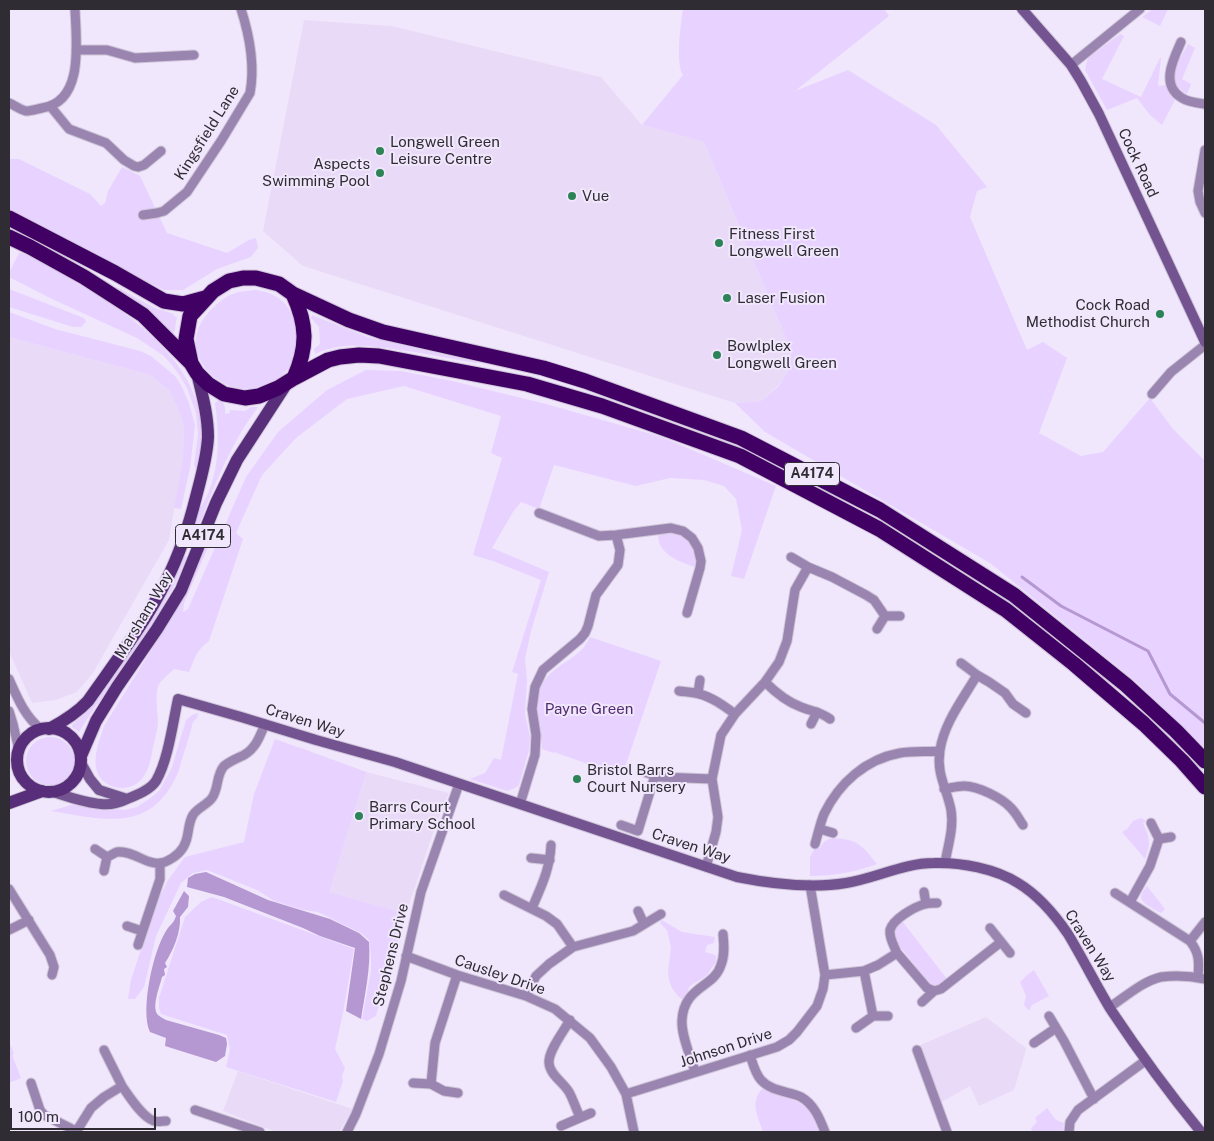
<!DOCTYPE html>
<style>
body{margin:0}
#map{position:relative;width:1214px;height:1141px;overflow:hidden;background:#f1e7fc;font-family:"Public Sans",sans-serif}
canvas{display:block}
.frame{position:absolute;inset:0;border:10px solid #302c34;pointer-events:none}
.scale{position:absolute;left:10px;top:1108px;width:146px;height:22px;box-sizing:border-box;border:2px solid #302c34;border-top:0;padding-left:6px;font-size:15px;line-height:18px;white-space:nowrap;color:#302c34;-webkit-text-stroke:4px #f1e7fc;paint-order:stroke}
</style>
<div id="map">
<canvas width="1214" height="1141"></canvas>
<div class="frame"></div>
<div class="scale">100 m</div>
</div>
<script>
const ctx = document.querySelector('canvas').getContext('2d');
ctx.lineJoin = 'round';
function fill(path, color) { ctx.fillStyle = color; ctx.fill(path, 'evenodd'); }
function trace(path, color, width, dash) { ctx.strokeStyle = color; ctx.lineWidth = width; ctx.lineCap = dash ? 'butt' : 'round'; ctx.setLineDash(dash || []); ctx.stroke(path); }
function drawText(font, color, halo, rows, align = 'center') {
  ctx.font = font + ' "Public Sans",sans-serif'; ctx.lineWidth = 4; ctx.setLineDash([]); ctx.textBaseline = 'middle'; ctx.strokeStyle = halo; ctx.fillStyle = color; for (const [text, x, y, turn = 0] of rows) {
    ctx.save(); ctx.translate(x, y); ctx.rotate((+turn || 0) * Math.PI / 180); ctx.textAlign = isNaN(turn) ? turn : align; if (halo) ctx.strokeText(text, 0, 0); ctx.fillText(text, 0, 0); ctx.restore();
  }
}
fill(new Path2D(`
 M304 20 392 26 601 77 642 125 704 142 791 350 789 369 779 385 761 401 735 403 303 266 263 231Z
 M9 337 150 375 169 390 177 407 184 426 183 457 169 540 93 673 77 692 56 700 32 703 9 651Z
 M299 747 366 772 449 793 433 833 406 914 329 893Z
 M986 1017 1026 1048V1050L1014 1090 979 1106 970 1086 940 1103 918 1046Z
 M238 1071 298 1091 353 1109 339 1132H276L223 1111Z`), '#e9dbf8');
fill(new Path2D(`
 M683 9H884L889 16 795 91 848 70 936 125 987 187 977 191 970 217 1027 350 1043 342 1067 358 1039 433 1081 456 1103 452 1150 398 1173 429 1205 461V748L1134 680 990 563 765 432 735 403 761 401 779 386 789 369 791 350 704 142 642 125 683 75C675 63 681 23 683 9Z
 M1153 9H1168L1160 26 1142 17Z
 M1120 34 1124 36 1102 79 1141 97 1160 58H1161L1158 86 1165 85 1175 100 1162 125 1150 115 1137 98 1107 110 1085 70 1087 61 1089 57Z
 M1188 44 1195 48 1182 79 1191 84 1187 94C1164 81 1179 61 1188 44Z
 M9 159H19L90 194 101 206 105 203 108 191 122 167 140 176 167 233 227 253 249 240 256 238 258 248 251 257 217 269 183 290H164L9 212Z
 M19 253H23C91 290 197 342 202 430 203 444 199 458 196 471L194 464 198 435 196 413 187 388 180 376 171 364 164 356 137 338 52 299 9 277V273Z
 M117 287 155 308 174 314V316L177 317 174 334H170L118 290Z
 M9 289 84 318 86 322 81 327H73L9 307Z
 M256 290C265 291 273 294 280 299 300 315 303 349 288 369 280 379 268 385 255 388 240 391 225 386 213 376 187 353 192 325 217 304 222 300 227 296 233 294 240 291 248 291 256 290Z
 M9 312 55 329 140 351 151 356 175 376 181 385 189 403 195 425 190 468 181 509 174 508 183 457 184 426 177 407 169 390 150 375 9 337Z
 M312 315 368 337 478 362 477 363C451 359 426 353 400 350 370 346 344 341 315 354L314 349 320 344 319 327 311 318Z
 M366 370 401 371 452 381 546 404 662 437 776 486 744 579 731 576 742 530 736 499 724 486 704 480 670 478 636 486 554 465 539 509 521 502 513 512 492 548 549 572 531 631 525 659 527 681 525 714 530 737 529 750 519 785 515 788 507 791 470 779 485 773 494 758 501 760 518 674 512 672 541 580 493 561 473 555 502 458 491 453 501 416 404 386 347 399 296 438 262 475 236 533 243 539 209 641C196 651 195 658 189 672L174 669C170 673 160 681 158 686 155 695 158 714 158 724 157 731 155 739 153 747 150 765 146 787 122 788 115 788 107 785 102 780 89 765 99 742 104 726L173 615 208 539 209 540 210 543 184 603 183 612 188 609 246 477 278 432 327 390Z
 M219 400C226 404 225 407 225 414L230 413V410L245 411 251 407H258C252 416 245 425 240 434 223 464 210 496 198 528L192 526C196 514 204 503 209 491 220 463 219 431 215 403Z
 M667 533C687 534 698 547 695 567 680 562 657 554 658 534Z
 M182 555 187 557 177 580 152 626 135 652 95 707 79 732 72 727V725L85 713 97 698Z
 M590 637 661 661 622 776 554 752 553 753 542 749C541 733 534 715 537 699 543 663 578 665 590 637Z
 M198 713 197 718 193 722C190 734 186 747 182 759 180 765 179 772 176 777 149 834 101 819 51 811L71 805 125 810 137 807 149 799 159 791 172 767 186 720 192 715Z
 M26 761a24 24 0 1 1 48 0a24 24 0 1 1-48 0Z
 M275 739 366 772 329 892 406 914 376 1016 367 1021 362 1019 371 971V954L369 940 361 933 318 912 304 910 274 901 257 890 207 870 193 873 181 883 156 936 144 987 135 999H128L131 980 144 940 147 923 168 880 185 857 244 842 254 794Z
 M1140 818 1143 819 1146 821 1143 823C1150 838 1151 843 1145 859L1122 832 1127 829 1133 821Z
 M835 838C860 840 863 847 877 864 856 872 833 876 810 876V857L815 848H820C823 841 827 839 835 838Z
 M1147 886 1165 909 1161 913C1156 910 1141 904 1141 897 1141 894 1145 889 1147 886Z
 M212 897 354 949 343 1013 335 1049 345 1068 342 1076 343 1081 336 1102 226 1067 230 1049 227 1035 161 1014 159 1008V998L185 917 201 902Z
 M662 920 682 932 715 937 714 943 707 945 705 952 713 954 716 956V962L706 976 690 986 683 1000 678 996 672 988 669 980 668 972 671 947 667 930 660 923Z
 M902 921 947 979 940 984 932 986 929 984 895 940C893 931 894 927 902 921Z
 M1034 970 1049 996 1032 1005 1029 1011 1024 1005 1026 996 1020 982 1027 975Z
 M9 1041 14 1054 12 1055 21 1078 9 1083Z
 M763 1088H766C773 1094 779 1096 788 1098 808 1104 814 1113 820 1132H763C758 1116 749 1102 763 1088Z
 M1047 1108 1056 1120 1064 1123 1063 1132H1032L1031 1128 1037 1122 1035 1118Z`), '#e8d2ff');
fill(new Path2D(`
 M206 872 268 900 330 919 359 933 369 942C371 968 365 993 361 1019L346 1011 355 948 320 936 303 928 224 897 187 887 188 878 195 874Z
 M184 891 189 896 188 907 180 917C181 932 173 951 165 963L167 967 164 969 165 975 162 977C160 986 151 1007 158 1015 160 1017 163 1018 166 1020L219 1035 226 1038 227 1044 225 1056 216 1062 165 1046 166 1038 150 1032C140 1011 153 951 166 931 170 924 173 925 176 916L173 911Z`), '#b597d2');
trace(new Path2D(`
 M1022 577 1061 606 1148 651 1170 694 1205 723`), '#b597d2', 3);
const street = new Path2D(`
 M1181 42C1173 60 1160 85 1182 98 1188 102 1198 103 1205 104
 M76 50H107L135 58 194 55
 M1071 65 1140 9
 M9 103C14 105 21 110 26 111 31 111 37 109 42 108 85 102 76 40 75 9
 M51 107 69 129 106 143 124 160 134 166 138 167 144 165 161 151
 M1205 150 1198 191 1200 202 1205 213
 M143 215 157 213 164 211 187 192 221 141 250 93C255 66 249 34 241 9
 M1152 394 1171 372 1205 345
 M616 535 671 528 683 531 692 538 698 548 701 561 700 568 687 613
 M791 557 808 567 832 577 866 595 874 600 885 616
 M877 629 885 616H900
 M961 663 977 675 989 682 1005 693 1013 704 1026 713
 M9 679C17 697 25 717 41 729
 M765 682C776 693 787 702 801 707 813 712 819 711 830 719
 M679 691C685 692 692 692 699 694 712 697 724 706 735 714
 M698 693 700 680
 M9 711 13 724 19 750
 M811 724 817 712
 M644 772 660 777 712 779
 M944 789C950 788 958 786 964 786 978 786 1002 798 1011 808 1016 813 1019 819 1023 825
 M520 804 535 755 536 735 532 709 535 687 543 670 580 639 585 633 588 626 596 595 618 565 620 550 616 535 599 536 539 513
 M621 825 638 831 655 775
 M820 829 833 833
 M1159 839 1171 837
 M815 844C818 834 820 824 824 814 839 783 866 759 900 753 913 751 926 752 939 751
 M95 849 107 857
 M531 858 550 860
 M945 863C948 845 954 828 951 810 947 789 936 774 940 750 944 723 963 699 977 675
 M706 867 716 832 718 817 712 779 721 735 735 714 765 682 779 662 787 641 795 590 808 567
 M104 871 107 857C110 856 114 853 117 852 135 850 148 868 165 862 174 858 183 851 186 841 189 833 188 823 193 815 197 808 207 805 212 798 219 788 216 775 224 766 230 761 238 758 244 755 256 748 260 736 265 724
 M9 889 50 955 54 967 52 975
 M924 892 926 904
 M1115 893 1190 941C1200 954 1199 962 1198 978
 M504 895 546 916 557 924 573 947
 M1130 902 1150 866 1159 839 1151 823
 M532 908C541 887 550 869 551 845
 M638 911 644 924
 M127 926 142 931
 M990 928 1010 953
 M9 930 29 920
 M1190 941 1205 922
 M138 945 160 879V863
 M897 953C894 946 889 938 890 930 893 919 914 907 925 904 928 903 933 903 937 903
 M406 956 457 975 526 996 555 1009 590 1038 611 1067 626 1094 634 1132
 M864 971 873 1016
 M825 975 864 971 878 965 897 953 927 988 934 991 941 989 1001 942
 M526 996 536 976 549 964 573 947 633 931 661 914
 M922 1002 934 991
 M1110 1007C1125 997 1143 981 1161 977 1176 975 1191 976 1205 979
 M1049 1016 1064 1041 1094 1099
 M570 1020C564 1031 548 1051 549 1063 550 1075 563 1082 569 1092 573 1099 576 1109 580 1117
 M856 1028 873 1016H888
 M1034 1043 1056 1028
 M917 1050 947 1132
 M750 1055C753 1064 755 1073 761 1080 772 1092 789 1091 801 1097 814 1104 820 1119 825 1132
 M695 1072C691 1057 681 1036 682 1020 684 986 714 988 721 965 725 955 724 944 723 934
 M31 1083 40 1110 44 1115 76 1131
 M413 1083 431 1084 444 1091 458 1093
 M431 1084 435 1043 457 975
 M122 1086C129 1096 142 1117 154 1121 158 1122 162 1121 166 1121
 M626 1094 777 1047 789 1040 797 1032 817 1006 823 989 825 975 810 885
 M195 1110 260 1132
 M561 1126 591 1113
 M76 1132 91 1108 104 1097 122 1086 104 1050
 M347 1132 356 1114 379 1054 401 981 421 892 459 784
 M1069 1132 1070 1122 1078 1110 1145 1061`);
const secondary = new Path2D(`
 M1022 9 1071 65 1081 81 1099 114 1205 342
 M81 763 90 779 99 790 127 799
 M53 792C69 797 85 803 101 804 111 805 119 803 127 799 137 795 150 790 156 781 168 761 173 722 178 699L241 717 316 740 395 762 737 877C772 884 810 889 846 883 876 878 904 863 934 863 961 862 996 869 1018 883 1038 895 1055 915 1068 934 1083 959 1096 985 1111 1010 1139 1052 1169 1093 1201 1132`);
const primary = new Path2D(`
 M17 760a32 32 0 1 1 64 0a32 32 0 1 1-64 0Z
 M49 729C64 721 77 713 88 701 116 661 146 622 167 579 180 553 189 525 196 497 201 477 207 458 208 437 208 415 202 394 197 373
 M81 756 96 721 117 687 157 629 181 590 216 503 237 460 287 383
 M9 803 42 791`);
const highway = new Path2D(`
 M9 218 115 273 164 301 183 304 205 298
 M9 237 30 247 84 277 143 315 191 363
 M293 294C307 325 308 346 294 378
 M1205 761 1176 731 1126 685 1014 595 880 510 741 438 585 381 543 368 383 332 349 320 293 294 279 284 256 278H243L229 281 213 291 190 316 186 339 191 363 197 373 208 384 224 394 245 398 259 396 278 388 294 378 328 360 340 357 359 355 379 356 527 384 602 406 740 456 879 529 1006 610 1074 664 1144 724 1182 761 1205 787`);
trace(street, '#cec5d8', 11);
trace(secondary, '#cec5d8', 12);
trace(primary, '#cec5d8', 14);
trace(highway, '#cec5d8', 17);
trace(street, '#9a85b0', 9);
trace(secondary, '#735390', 10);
trace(primary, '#582d79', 12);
trace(highway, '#410164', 15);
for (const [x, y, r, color] of [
 [380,151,5,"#2c8357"],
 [380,173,5,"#2c8357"],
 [572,196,5,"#2c8357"],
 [719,243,5,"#2c8357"],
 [727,298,5,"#2c8357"],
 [1160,314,5,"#2c8357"],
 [717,355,5,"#2c8357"],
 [577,779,5,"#2c8357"],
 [359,816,5,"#2c8357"]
]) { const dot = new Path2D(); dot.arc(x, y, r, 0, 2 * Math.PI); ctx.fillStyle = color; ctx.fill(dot); trace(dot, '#f1e7fc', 2); }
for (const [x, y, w] of [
 [812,474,55],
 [203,536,55]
]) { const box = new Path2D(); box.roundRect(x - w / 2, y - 11.5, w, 23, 4); ctx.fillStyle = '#f1e7fc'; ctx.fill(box); trace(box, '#302c34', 1); }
drawText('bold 14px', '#302c34', null, [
 ["A4174",812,474],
 ["A4174",203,536]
]);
drawText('15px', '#302c34', '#f1e7fc', [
 ["Kingsfield Lane",207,133,-58],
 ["Cock Road",1138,163,65],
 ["Marsham Way",144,615,-59],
 ["Craven Way",305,721,17],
 ["Craven Way",691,846,18],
 ["Craven Way",1090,946,58],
 ["Stephens Drive",391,955,-76],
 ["Causley Drive",500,975,19],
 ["Johnson Drive",726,1048,-18]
]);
drawText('15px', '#302c34', '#f1e7fc', [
 ["Longwell Green",390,142],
 ["Leisure Centre",390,159],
 ["Aspects",370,164,"right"],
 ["Swimming Pool",370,181,"right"],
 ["Vue",582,196],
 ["Fitness First",729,234],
 ["Longwell Green",729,251],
 ["Laser Fusion",737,298],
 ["Cock Road",1150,305,"right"],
 ["Methodist Church",1150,322,"right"],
 ["Bowlplex",727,346],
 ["Longwell Green",727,363],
 ["Bristol Barrs",587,770],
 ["Court Nursery",587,787],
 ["Barrs Court",369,807],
 ["Primary School",369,824]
], 'left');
drawText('15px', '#522b71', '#f1e7fc', [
 ["Payne Green",589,709]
]);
</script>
